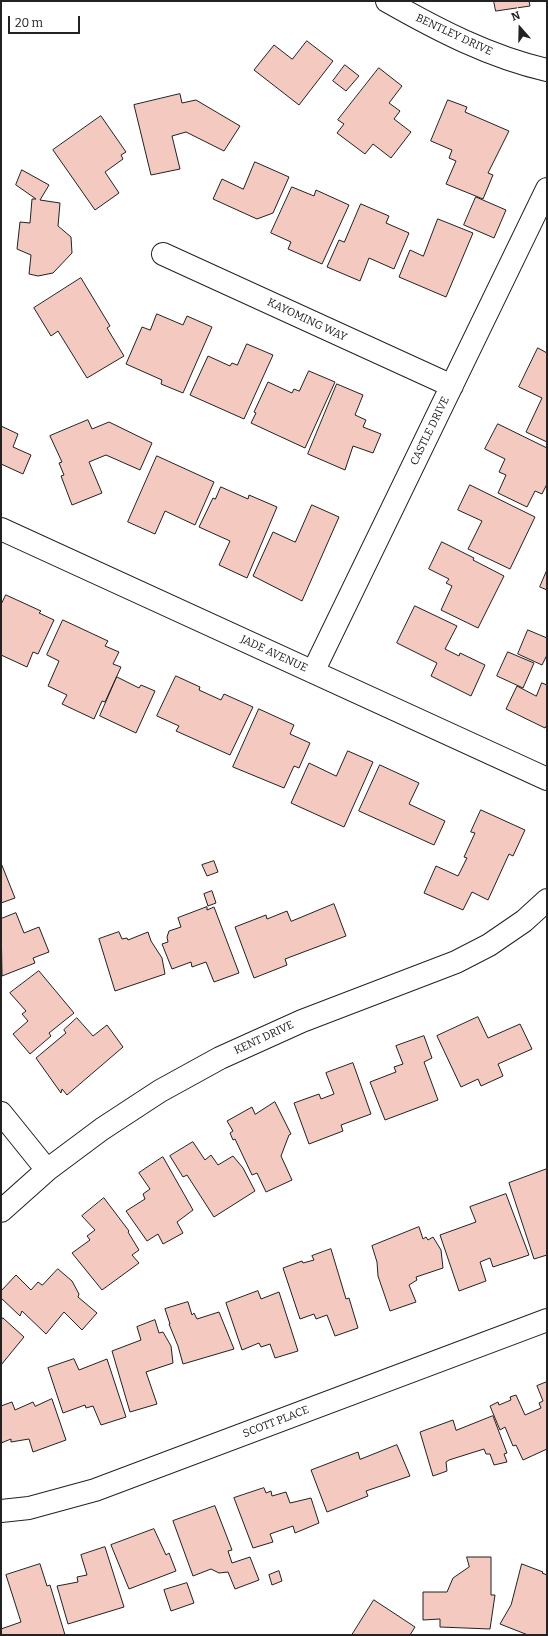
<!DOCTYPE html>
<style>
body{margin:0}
#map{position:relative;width:548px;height:1636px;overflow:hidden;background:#fff;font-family:Bitter,serif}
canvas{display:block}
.frame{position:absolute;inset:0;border:2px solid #222;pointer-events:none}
.north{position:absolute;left:500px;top:8px;width:40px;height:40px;-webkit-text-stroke:3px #fff;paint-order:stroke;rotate:340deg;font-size:11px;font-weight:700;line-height:16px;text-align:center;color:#222}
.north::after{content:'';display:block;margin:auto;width:14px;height:18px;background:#222;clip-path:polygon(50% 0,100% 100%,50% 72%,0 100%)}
.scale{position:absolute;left:8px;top:16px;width:72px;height:18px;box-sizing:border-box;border:2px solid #222;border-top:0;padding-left:5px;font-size:12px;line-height:14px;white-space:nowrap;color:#222;-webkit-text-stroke:3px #fff;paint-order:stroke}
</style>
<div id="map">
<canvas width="548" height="1636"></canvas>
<div class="frame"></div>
<div class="north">N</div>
<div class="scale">20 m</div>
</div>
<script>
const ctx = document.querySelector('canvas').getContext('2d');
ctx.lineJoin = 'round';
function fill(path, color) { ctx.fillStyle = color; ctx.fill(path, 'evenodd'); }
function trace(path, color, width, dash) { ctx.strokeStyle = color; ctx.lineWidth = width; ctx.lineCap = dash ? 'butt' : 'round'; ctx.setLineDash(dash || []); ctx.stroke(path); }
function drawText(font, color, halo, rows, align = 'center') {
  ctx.font = font + ' Bitter,serif'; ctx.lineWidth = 3; ctx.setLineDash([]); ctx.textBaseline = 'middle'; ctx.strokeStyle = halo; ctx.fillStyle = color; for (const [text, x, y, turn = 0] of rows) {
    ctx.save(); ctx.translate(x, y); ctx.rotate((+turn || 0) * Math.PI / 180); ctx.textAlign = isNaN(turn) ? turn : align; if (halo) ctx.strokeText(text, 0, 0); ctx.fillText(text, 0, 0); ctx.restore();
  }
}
const building = new Path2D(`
 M494 1H529L530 6 496 11Z
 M307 41 333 61 299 105 254 70 274 45 292 59Z
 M345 65 359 76 346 91 333 81Z
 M379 68 402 86 389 103 400 111 394 119 411 132 391 158 373 144 365 154 337 133 344 124 338 120Z
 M180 94 182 103 196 100 240 126 224 151 186 132 172 136 180 169 151 175 134 105Z
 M448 100 467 107 465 112 509 131 488 173 493 175 483 199 446 184 456 161 449 158 452 150 431 141Z
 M101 116 126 152 121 155 123 159 105 172 119 193 95 210 53 150Z
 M255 162 289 177 273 213 257 219 213 199 222 179 243 189Z
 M22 170 49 185 40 200 60 203 58 226 71 237 72 253 53 273 38 276 29 274 31 255 17 249 20 222 30 223 32 199H36L16 185Z
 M292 187 314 196 316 190 349 205 322 264 288 249 291 242 271 233Z
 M476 197 506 210 494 238 464 225Z
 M361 204 389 216 386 223 409 233 394 269 369 258 360 281 327 267 339 240 344 242Z
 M438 219 473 233 446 297 399 277 410 250 423 256Z
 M81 278 110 326 107 328 124 356 87 378 58 331 51 336 34 308Z
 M157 314 183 325 187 316 212 327 183 393 161 384 162 380 126 364 142 327 150 330Z
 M247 344 273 355 244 419 190 395 208 356 230 366 232 363 237 365Z
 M538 348 547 353V442L526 432 542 398 519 387Z
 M309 371 335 382 305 448 251 423 256 413 254 412 268 382 292 393 294 389 299 391Z
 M337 384 363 395 355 415 366 420 363 427 381 434 373 453 353 446 345 470 308 454Z
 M88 420 92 429 109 422 152 443 140 470 106 455 89 462 102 493 72 505 61 476 64 475 59 463 62 462 50 436Z
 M498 424 547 448V484L542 494 535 491 527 507 498 493 506 475 499 472 505 459 485 449Z
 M1 426 18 434 13 447 31 455 23 474 1 464Z
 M157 456 214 482 195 525 165 511 155 534 128 522Z
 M470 485 535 517 510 569 468 549 482 521 458 510Z
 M221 487 248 499 249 495 277 507 247 578 219 565 230 541 199 527 213 498 215 499Z
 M312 505 339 517 302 601 253 576 273 532 295 542Z
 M442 542 474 558 473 560 504 576 478 628 441 610 452 586 446 583 449 579 429 569Z
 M547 570V590L540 587Z
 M6 595 41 611 39 613 54 620 38 654 33 652 27 667 1 655V605Z
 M415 606 457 626 445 649 459 656 460 653 485 665 471 696 431 676 437 663 397 643Z
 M63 620 108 641 105 646 119 652 113 664 121 667 105 702 102 701 94 719 62 704 67 695 48 686 59 661 47 655Z
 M528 630 547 638V655L542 665 518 654Z
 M508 652 534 663 523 688 497 676Z
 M176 676 200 687 199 690 221 700 224 694 253 707 230 755 176 731 179 726 157 716Z
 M117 677 139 688 141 685 155 691 136 733 100 716Z
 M542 683 547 685V725L545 728 506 709 517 686 536 696Z
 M259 709 294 725 290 734 310 743 299 768 294 766 284 788 233 767Z
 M348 751 373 762 344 827 291 803 309 763 336 776Z
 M380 765 419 783 409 804 445 821 434 845 359 811Z
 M481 810 525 830 513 856 509 854 488 900 472 892 463 910 424 893 436 866 458 876 467 858 464 857 475 833 471 832Z
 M214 861 218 872 207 876 202 865Z
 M1 863 15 898 1 903Z
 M212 891 216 903 208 906 204 894Z
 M334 904 346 936 285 959 287 965 254 978 235 927 266 915 267 919 287 911 291 921Z
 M207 907V910L214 907 239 973 214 982 206 962 192 967 191 962 172 969 162 944 168 942 167 937 169 931 181 927 178 918Z
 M16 913 24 933 39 927 49 952 33 958 35 963 2 976 1 919Z
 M119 932 122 939 127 938 128 940 148 932 151 941 162 958 165 974 115 991 99 939Z
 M39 971 74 1013 49 1033 51 1036 30 1054 13 1034 28 1021 22 1014 26 1011 10 993Z
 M478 1017 488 1038 520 1024 532 1049 498 1064 503 1076 481 1086 478 1079 461 1087 437 1036Z
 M77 1018 93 1036 107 1025 123 1047 67 1095 62 1089 61 1093 36 1058 66 1033 64 1030Z
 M424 1036 432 1058 424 1062 438 1100 385 1120 370 1082 396 1072 394 1067 403 1064 396 1046Z
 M353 1063 371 1114 341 1125 343 1131 309 1144 294 1103 319 1094 321 1099 334 1094 326 1073Z
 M275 1102 291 1134 289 1135 281 1156 292 1180 266 1192 257 1173 252 1175 235 1139 233 1140 230 1133 233 1131 227 1121 252 1107 255 1114Z
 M193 1142 205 1160 211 1155 218 1165 233 1156 243 1168 255 1191 214 1217 187 1175 183 1177 170 1156Z
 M163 1157 193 1210 177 1222 183 1233 163 1244 158 1234 147 1241 126 1211 145 1199 143 1194 150 1189 139 1173Z
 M547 1169V1255L534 1259 509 1183Z
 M506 1194 529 1255 493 1267 490 1258 480 1262 486 1281 459 1291 440 1235 476 1222 470 1207Z
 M104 1198 129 1231 128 1232 139 1250 132 1255 139 1263 102 1290 72 1253 90 1240 87 1236 95 1230 82 1216Z
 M419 1227 423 1239 426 1237 428 1240 433 1237 441 1250 443 1268 416 1277 417 1280 409 1285 416 1302 390 1311 378 1276 377 1262 372 1246Z
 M331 1249 346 1299 349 1298 358 1328 335 1336 327 1315 316 1319 314 1314 300 1319 283 1268 302 1261 303 1263 314 1260 312 1256Z
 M58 1269 72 1281 79 1294 78 1297 97 1313 82 1330 64 1312 46 1334 22 1311 20 1316 1 1298V1291L16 1275 31 1290 38 1282 42 1285Z
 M258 1291 261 1299 279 1292 298 1351 275 1358 270 1344 261 1347 259 1343 242 1350 226 1303Z
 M188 1302 192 1315 194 1313 197 1319 219 1312 234 1349 183 1364 178 1346 169 1324H170L165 1309Z
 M3 1318 24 1337 1 1365V1321Z
 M155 1320 159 1333 163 1332 171 1346 173 1363 146 1372 157 1404 130 1412 112 1351 141 1340 137 1327Z
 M74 1359 79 1370 107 1359 126 1417 101 1425 93 1406 86 1408 85 1405 63 1413 48 1368Z
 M547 1382V1449L523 1460 516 1445 513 1446 505 1427 500 1430 490 1406 498 1402 499 1405 511 1400 510 1397 516 1395 525 1415 541 1408 539 1403 543 1401 537 1386Z
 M52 1399 66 1440 33 1452 29 1439 11 1442V1439L1 1443V1406L12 1402 15 1410 33 1402 35 1406Z
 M493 1416 507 1453 504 1454 507 1462 494 1465 490 1454H486L484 1449 449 1460 446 1462 447 1471 433 1476 420 1432 453 1420 456 1430Z
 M397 1445 410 1476 366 1491 368 1496 327 1512 311 1470 358 1452 360 1459Z
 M264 1488 266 1493 271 1491 272 1496 286 1492 290 1503 311 1498 319 1523 295 1533 293 1526 270 1534 273 1542 253 1548 234 1498Z
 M215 1506 232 1550 228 1551 232 1563 250 1557 259 1580 235 1589 228 1572 219 1573 211 1569 193 1576 173 1521Z
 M154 1529 166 1555 169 1553 176 1571 129 1589 111 1545Z
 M105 1547 124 1607 68 1624 57 1586 78 1582 77 1577 87 1575 81 1555Z
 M467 1557H491V1595H495L490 1629 440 1627V1619L423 1620V1592H447L453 1578 469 1567Z
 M40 1564 47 1586 50 1585 65 1635H1V1629L21 1622 6 1575Z
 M522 1564 543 1572 542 1573 547 1575V1635H528L500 1624 511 1605Z
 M279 1571 282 1581 272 1585 269 1575Z
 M187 1583 194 1603 171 1611 164 1590Z
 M374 1600 415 1627 410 1635H352Z`);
fill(building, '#f3c9c0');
trace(building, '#222', 1);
const minor = new Path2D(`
 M387 1C438 30 490 57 547 70
 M163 254 452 386
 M1 529 547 779
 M313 672 547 189
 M1 1113 47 1170
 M1 1211 47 1170 102 1129 160 1091 220 1058 302 1021 456 962 489 945 524 921 547 900
 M1 1511 29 1508 95 1490 547 1320`);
trace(minor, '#222', 24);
trace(minor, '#fff', 22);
drawText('11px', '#222', '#fff', [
 ["BENTLEY DRIVE",454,35,25],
 ["KAYOMING WAY",307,320,25],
 ["CASTLE DRIVE",430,431,-64],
 ["JADE AVENUE",274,654,25],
 ["KENT DRIVE",264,1038,-25],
 ["SCOTT PLACE",276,1422,-21]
]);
</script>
